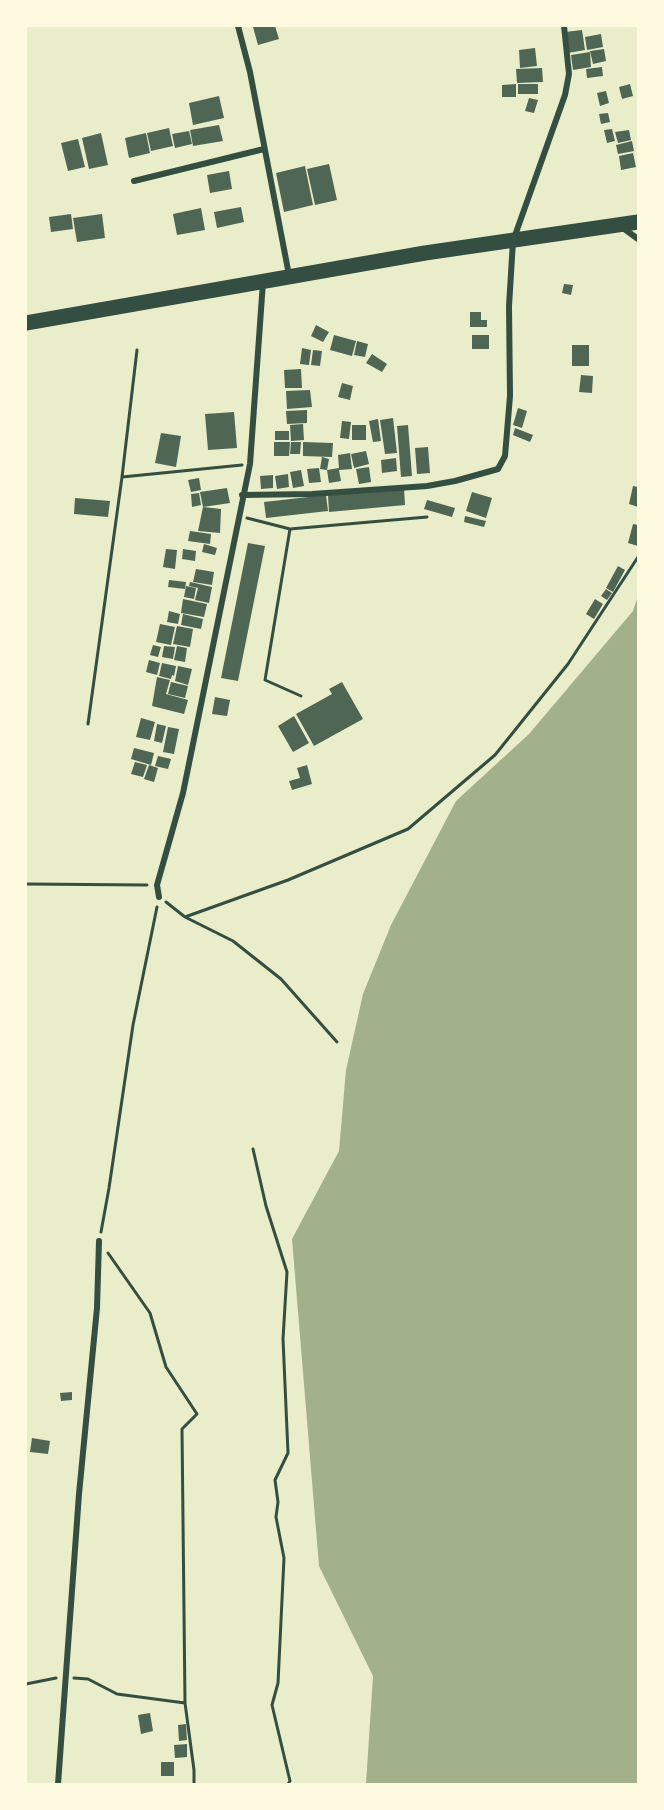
<!DOCTYPE html>
<style>
body{margin:0}
#map{position:relative;width:664px;height:1810px;overflow:hidden;background:#e9edc9;font-family:Lato,sans-serif}
canvas{display:block}
.frame{position:absolute;inset:0;border:27px solid #fefae0;pointer-events:none}
</style>
<div id="map">
<canvas width="664" height="1810"></canvas>
<div class="frame"></div>
</div>
<script>
const ctx = document.querySelector('canvas').getContext('2d');
ctx.lineJoin = 'round';
function fill(path, color) { ctx.fillStyle = color; ctx.fill(path, 'evenodd'); }
function trace(path, color, width, dash) { ctx.strokeStyle = color; ctx.lineWidth = width; ctx.lineCap = dash ? 'butt' : 'round'; ctx.setLineDash(dash || []); ctx.stroke(path); }
fill(new Path2D(`
 M638 596V1784H366L373 1676 319 1566 292 1239 339 1151 346 1070 363 994 391 925 456 801 529 734 633 611Z`), '#a3b18a');
fill(new Path2D(`
 M257 26H275L279 39 258 45 253 27Z
 M582 30 585 50 568 53 565 32Z
 M601 34 603 47 587 50 585 37Z
 M535 48 537 66 520 68 519 50Z
 M604 49 606 61 593 64 590 51Z
 M590 52 591 67 573 70 571 55Z
 M602 67 603 76 587 78 586 69Z
 M542 68 543 82 517 83 516 69Z
 M516 84V97H502V85Z
 M518 84H538V94H518Z
 M630 84 633 96 622 99 619 87Z
 M606 91 609 103 600 106 597 93Z
 M219 96 224 118 193 125 189 103Z
 M529 98 538 100 534 113 525 111Z
 M608 113 610 122 601 124 599 114Z
 M219 125 223 141 193 146 190 130Z
 M169 128 173 146 151 151 147 133Z
 M612 129 615 141 607 143 604 130Z
 M629 130 631 140 618 143 615 132Z
 M189 131 192 144 175 148 172 134Z
 M101 133 108 165 89 169 82 138Z
 M146 133 150 153 129 158 125 138Z
 M78 139 85 167 68 171 61 143Z
 M632 141 634 151 618 154 616 145Z
 M633 153 636 167 621 170 619 156Z
 M329 164 337 200 315 205 307 169Z
 M305 166 313 205 284 212 276 173Z
 M229 171 232 189 210 193 207 175Z
 M241 207 244 222 217 228 214 212Z
 M201 208 205 230 177 235 173 214Z
 M71 214 73 229 51 232 49 217Z
 M102 214 105 238 77 242 73 218Z
 M564 284 573 285 571 295 562 293Z
 M470 312H481V320H487V327H470Z
 M316 325 329 332 323 342 311 336Z
 M334 335 356 341 352 356 330 350Z
 M472 335H489V349H472Z
 M357 341 368 344 365 357 354 355Z
 M572 345H589V366H572Z
 M302 348 311 350 309 365 300 364Z
 M313 350 322 351 320 366 311 365Z
 M372 354 387 364 382 372 366 363Z
 M301 369 302 388H285L284 370Z
 M581 375 593 376 592 393 579 392Z
 M342 383 353 386 350 400 338 397Z
 M310 390 312 407 287 409 286 391Z
 M518 408 527 411 522 428 513 425Z
 M307 410V423L287 424 286 411Z
 M234 412 237 448 208 450 205 414Z
 M393 418 397 453 385 454 380 420Z
 M378 419 381 441 373 442 369 421Z
 M342 421 351 422 349 439 340 438Z
 M303 424 304 440 291 441 290 425Z
 M352 425H366V440H352Z
 M408 425 412 476 401 477 397 426Z
 M515 428 533 435 530 442 513 435Z
 M275 431H289V440H275Z
 M161 433 181 436 176 467 155 463Z
 M274 442H290L289 456H274Z
 M291 442H301L300 454H290Z
 M303 442 333 443 332 457 303 456Z
 M428 447 430 473 417 474 415 448Z
 M366 451 369 464 354 468 351 454Z
 M350 453 352 469 339 470 341 481 329 483 327 470 339 468 338 455Z
 M322 457 329 459 327 470 320 469Z
 M396 458 397 471 382 473 381 460Z
 M369 467 371 482 359 484 356 469Z
 M319 468 321 482 309 483 307 469Z
 M301 470 304 486 293 488 290 472Z
 M288 474 289 487 277 489 275 476Z
 M273 475V488L261 489 260 476Z
 M199 478 201 490 191 492 188 480Z
 M633 486 638 487V507L629 504Z
 M227 488 230 503 203 507 221 509 220 533 198 531 203 507 200 492Z
 M404 488 405 505 329 512 328 495Z
 M472 492 492 498 486 518 466 511Z
 M199 493 201 505 192 507 191 494Z
 M326 495 328 511 266 518 264 502Z
 M75 498 110 501 108 517 74 514Z
 M427 500 455 508 452 517 424 509Z
 M465 516 486 521 484 527 464 522Z
 M633 524 638 525V546L628 543Z
 M190 531 211 534 210 544 188 541Z
 M248 543 265 546 238 681 221 678Z
 M204 544 217 548 215 555 202 552Z
 M166 549 177 550 175 569 163 567Z
 M183 549 196 551 195 561 182 559Z
 M618 566 625 570 613 592 606 588Z
 M196 569 214 572 212 585 193 582Z
 M169 580 186 582 185 589 168 587Z
 M190 582 212 587 209 603 195 600 198 588 189 586Z
 M186 586 196 588 194 599 184 597Z
 M606 589 612 593 607 600 601 596Z
 M183 599 207 604 204 617 181 613Z
 M595 599 603 604 594 619 586 614Z
 M169 611 180 614 178 624 167 622Z
 M183 614 203 619 201 629 181 625Z
 M160 624 175 627 171 645 156 642Z
 M177 626 193 629 190 647 173 644Z
 M153 645 161 647 158 657 150 655Z
 M164 646 175 647 173 659 162 657Z
 M177 646 187 648 185 662 174 660Z
 M149 660 160 663 157 675 146 672Z
 M162 663 176 666 174 676 172 675 171 679 159 676Z
 M178 666 192 669 188 685 175 681Z
 M157 677 170 680 166 694 188 700 184 714 152 706Z
 M171 682 188 686 185 698 168 694Z
 M342 682 363 719 314 746 296 714 332 694 329 689Z
 M215 697 230 700 227 716 212 714Z
 M294 716 309 743 293 752 278 726Z
 M141 718 155 722 150 740 136 737Z
 M157 724 166 726 162 743 154 741Z
 M168 727 179 729 174 754 163 752Z
 M134 748 154 753 151 765 131 759Z
 M158 756 171 759 168 769 155 766Z
 M135 762 147 765 143 777 131 774Z
 M149 765 158 768 154 782 144 779Z
 M307 765 312 784 292 790 289 781 300 778 297 768Z
 M72 1392V1400L61 1401 60 1393Z
 M32 1438 50 1441 48 1454 30 1452Z
 M150 1713 153 1731 141 1734 138 1715Z
 M186 1724 187 1740 179 1741 178 1725Z
 M187 1744V1757L175 1758 174 1745Z
 M161 1762H174V1776H161Z`), '#4f6655');
trace(new Path2D(`
 M122 477 242 465
 M247 518 290 529 265 680 301 696
 M290 529 427 517
 M88 724 122 477 137 350
 M26 884 147 885
 M166 902 185 917 233 941 281 979 337 1042
 M185 917 288 880 408 829 495 755 568 664 638 557
 M253 1149 266 1206 287 1272 283 1339 288 1453 275 1480 278 1502 276 1517 284 1558 278 1683 272 1705 290 1781 288 1784
 M101 1232 109 1188 133 1025 157 907
 M108 1253 150 1313 166 1367 197 1414 182 1429 185 1703 194 1770V1784
 M74 1678 88 1679 117 1694 185 1703
 M26 1684 56 1678`), '#344e41', 3);
trace(new Path2D(`
 M238 26 250 72 289 275
 M134 181 264 149
 M623 228 638 239
 M242 495 312 494 427 486 455 481 498 469 505 456 510 396 509 306 513 241 565 95 569 74 564 26
 M159 897 157 885 183 793 250 464 263 282
 M58 1784 79 1494 97 1308 99 1241`), '#344e41', 6);
trace(new Path2D(`
 M26 323 425 253 638 222`), '#344e41', 15);
</script>
